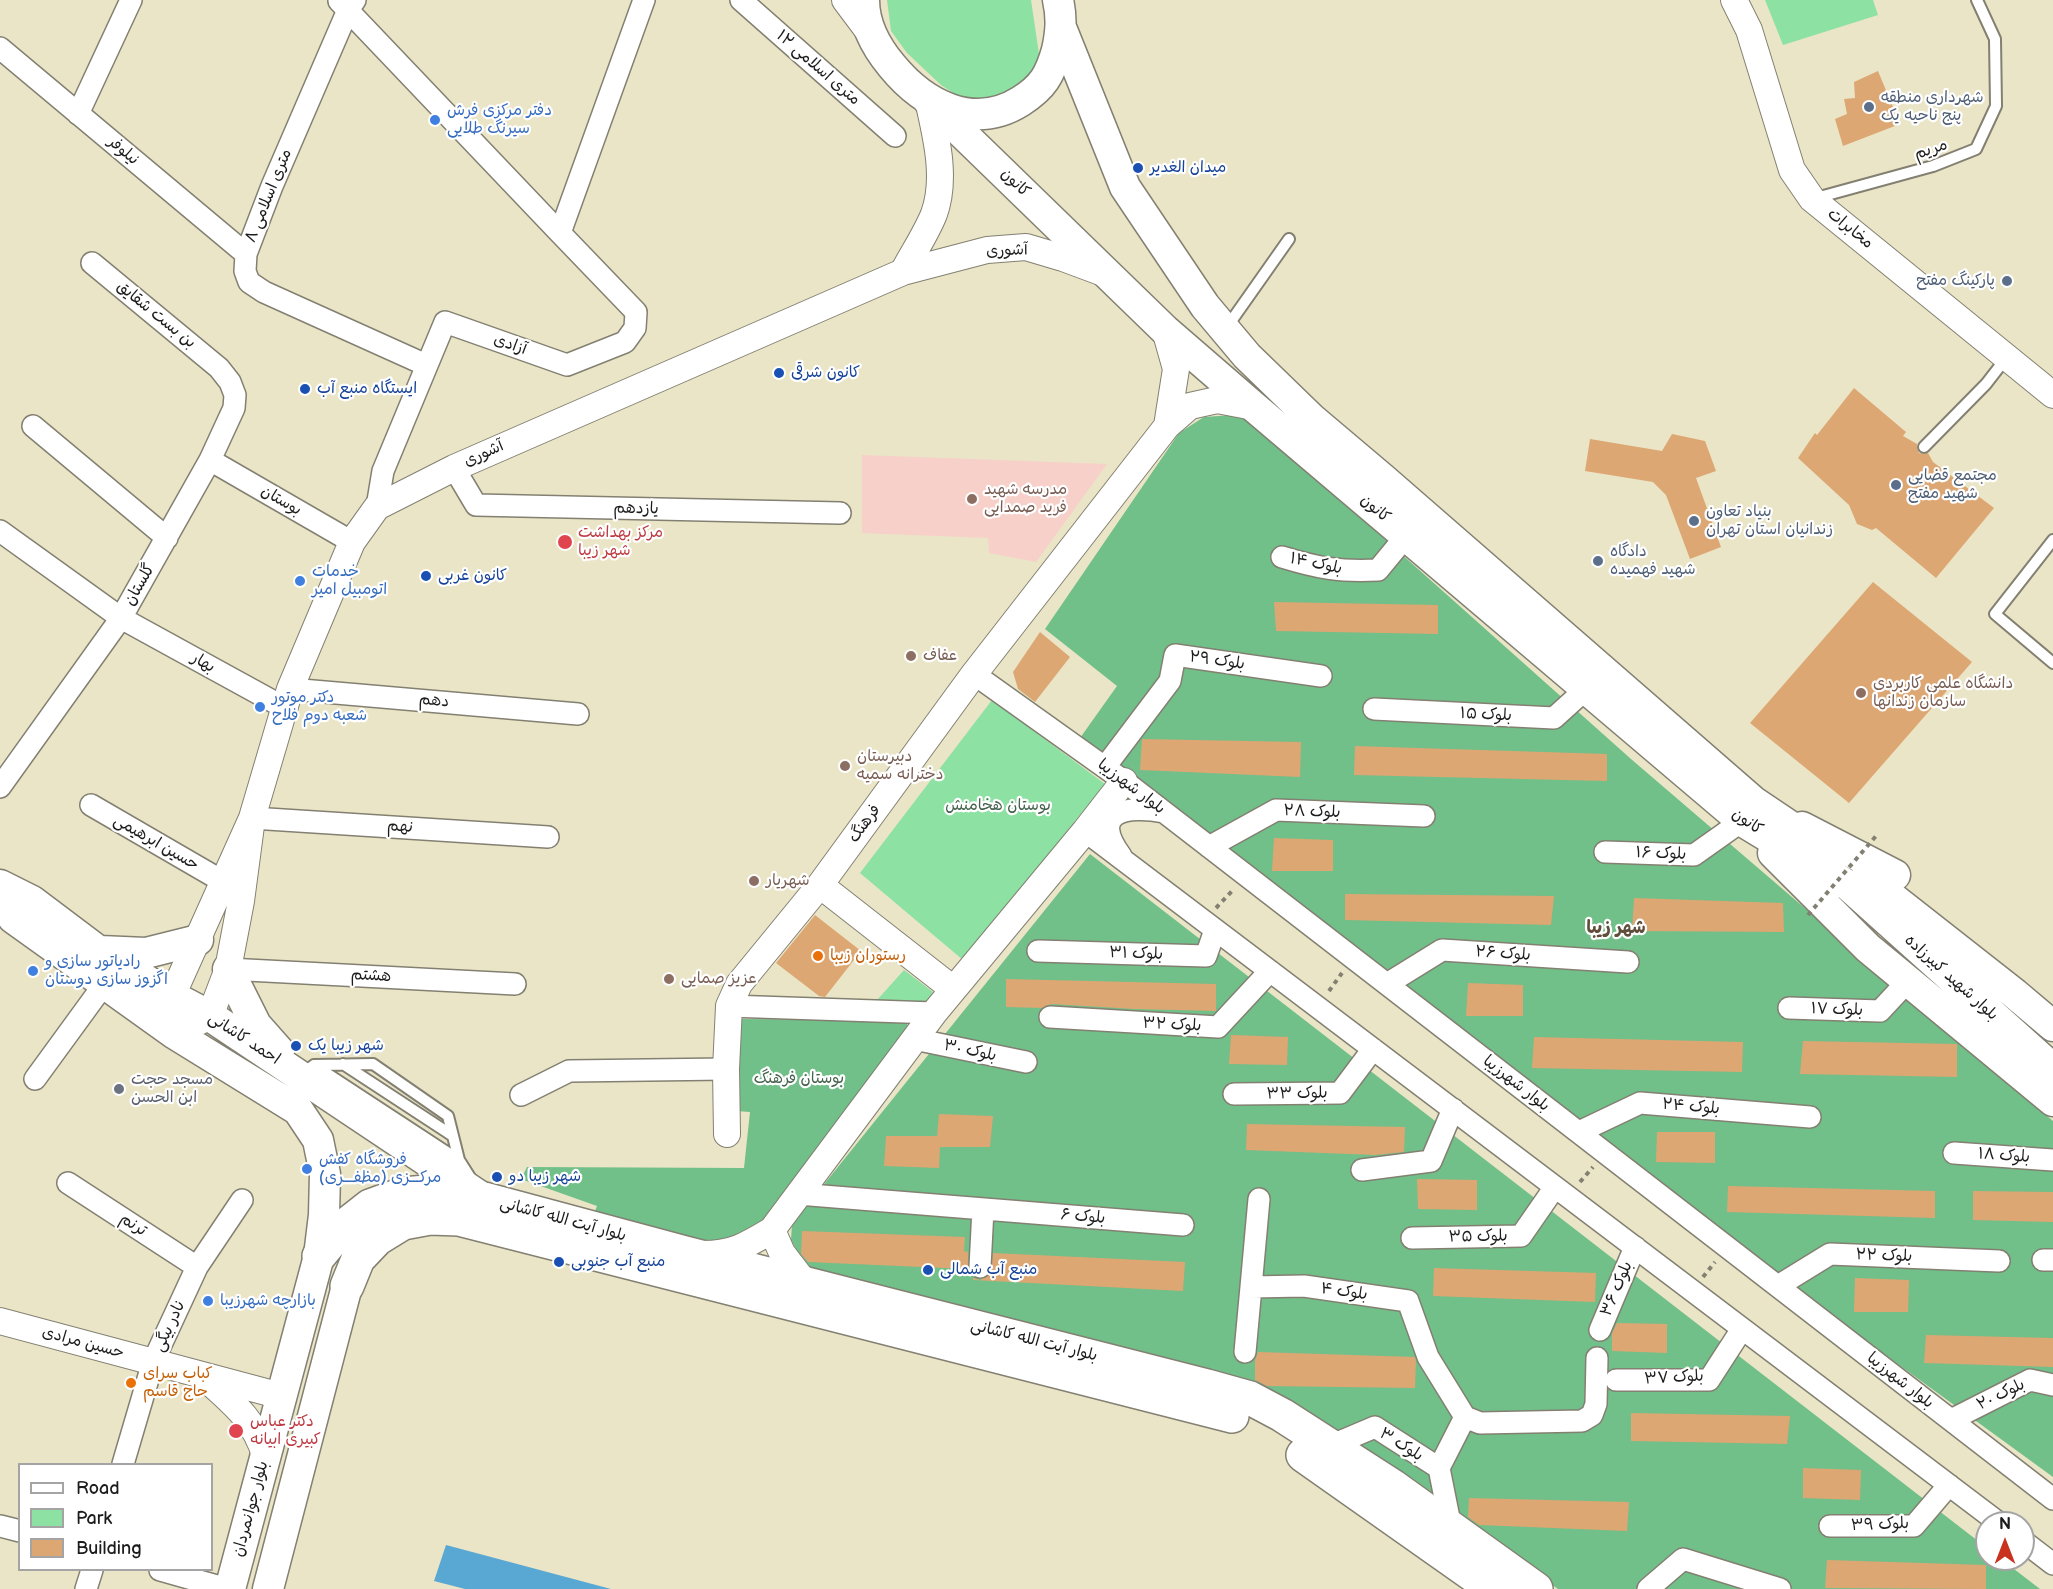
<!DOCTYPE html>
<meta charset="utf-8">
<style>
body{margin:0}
#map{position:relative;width:2053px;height:1589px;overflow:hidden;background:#eae5c7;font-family:"Balsamiq Sans",sans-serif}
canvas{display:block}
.legend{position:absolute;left:18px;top:1463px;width:195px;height:108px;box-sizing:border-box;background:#fff;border:2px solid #a4a4a4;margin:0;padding:8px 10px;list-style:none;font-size:18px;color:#1c1c1c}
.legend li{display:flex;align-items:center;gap:12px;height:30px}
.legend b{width:30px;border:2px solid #a4a4a4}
.north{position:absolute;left:1975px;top:1511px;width:60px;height:60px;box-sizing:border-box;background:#fff;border:2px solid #a4a4a4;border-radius:50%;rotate:0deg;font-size:16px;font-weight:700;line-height:24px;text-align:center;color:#1c1c1c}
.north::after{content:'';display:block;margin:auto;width:21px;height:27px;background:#c8321e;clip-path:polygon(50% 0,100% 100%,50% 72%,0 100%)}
</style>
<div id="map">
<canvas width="2053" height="1589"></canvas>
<ul class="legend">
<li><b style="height:8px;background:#fff"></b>Road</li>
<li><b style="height:16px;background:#8ce1a3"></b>Park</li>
<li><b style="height:16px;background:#dda773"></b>Building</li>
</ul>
<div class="north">N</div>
</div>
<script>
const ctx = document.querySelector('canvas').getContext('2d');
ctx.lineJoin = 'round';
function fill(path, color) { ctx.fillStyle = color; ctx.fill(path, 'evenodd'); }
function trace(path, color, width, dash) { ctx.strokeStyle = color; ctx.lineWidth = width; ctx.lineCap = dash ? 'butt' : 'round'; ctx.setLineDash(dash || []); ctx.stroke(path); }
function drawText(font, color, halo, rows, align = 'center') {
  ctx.font = font + ' "Balsamiq Sans","Playpen Sans Arabic",sans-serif'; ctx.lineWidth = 4.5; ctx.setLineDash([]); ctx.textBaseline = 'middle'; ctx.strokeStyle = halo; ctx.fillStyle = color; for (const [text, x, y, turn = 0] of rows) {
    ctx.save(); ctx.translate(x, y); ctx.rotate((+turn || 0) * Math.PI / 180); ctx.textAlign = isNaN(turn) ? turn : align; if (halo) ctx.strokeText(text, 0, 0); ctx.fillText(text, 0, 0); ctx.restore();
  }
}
fill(new Path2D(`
 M862 455 1107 464 1036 562 989 553 988 538 862 533Z`), '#f7d0c9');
fill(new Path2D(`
 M887 0H1031L1039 54 1034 76 993 101 964 100 941 85 907 53 891 31Z
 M1765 0H1873L1878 15 1783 45Z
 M992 700 1105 784 963 960 860 873Z
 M904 970 933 992 926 1002 877 1000Z`), '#8ce1a3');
fill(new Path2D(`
 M1234 415 1250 419 1631 759 2053 1121V1477L1579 1132 1080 738 1117 686 1045 629 1179 433 1204 417Z
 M1090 854 1987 1548V1559H2001L2040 1589H1558L1316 1420 810 1274 791 1240 792 1224Z
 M739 1019 905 1020 910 1030 760 1226 711 1246 592 1219 597 1206 521 1179 527 1167 744 1168 750 1112 736 1111Z`), '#71bf89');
fill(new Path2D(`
 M446 1545 611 1589H465L434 1581Z`), '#59a7d3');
fill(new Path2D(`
 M1878 71 1900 124 1843 146 1835 119 1847 114 1844 99 1855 98 1854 82Z
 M1854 388 1906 432 1903 436 1917 444V448L1919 453 1923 454 1928 453 1933 462 1994 508 1936 578 1876 528 1872 530 1857 524 1849 505 1798 458 1815 433 1817 435Z
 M1672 434 1705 441 1716 471 1696 478 1721 547 1690 559 1666 495 1653 482 1585 471 1590 439 1662 451Z
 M1873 582 1972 662 1849 803 1750 723Z
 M1274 602 1438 605V634L1276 631Z
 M1040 632 1070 657 1035 702 1018 689 1013 672Z
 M1142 739 1301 742 1300 777 1140 770Z
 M1355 746 1607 754V781L1354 775Z
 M1274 838 1333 840V871H1272Z
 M1345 894 1554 896 1551 925 1345 920Z
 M1634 898 1783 903 1784 932 1632 931Z
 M815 915 861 951 825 997 819 996 776 963Z
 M1006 979 1216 984V1011L1134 1009 1051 1004 1042 1008 1006 1007Z
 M1468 983 1523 985V1016H1466Z
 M1231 1035 1288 1037 1287 1065 1229 1064Z
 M1534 1037 1743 1042 1742 1072 1532 1068Z
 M1803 1041 1957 1044V1077L1800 1074Z
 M939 1114 993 1116 990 1147H940L939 1168 884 1166 886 1136H937Z
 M1247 1124 1405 1127 1404 1152 1375 1155 1246 1150Z
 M1657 1132H1715V1163L1656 1162Z
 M1417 1179 1477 1180V1210L1418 1209Z
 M1728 1186 1935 1191V1218L1727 1212Z
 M1973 1191 2053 1192V1222L1973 1220Z
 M802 1231 965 1237 964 1251 968 1252V1269L808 1262 801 1254Z
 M993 1253 1185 1262 1183 1291 973 1280V1278L980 1280 990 1274Z
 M1434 1268 1596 1273 1595 1302 1433 1296Z
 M1855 1278 1909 1280 1908 1312H1854Z
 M1617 1323 1667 1324V1353L1612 1351V1333Z
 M1926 1335 2053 1338V1367L1924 1363Z
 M1258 1352 1415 1357 1416 1362 1415 1388 1267 1386 1255 1380V1360Z
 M1631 1413 1790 1416 1787 1444 1631 1441Z
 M1803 1468 1861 1470 1860 1500 1803 1498Z
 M1469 1498 1629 1502 1627 1531 1479 1525 1468 1517Z
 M1827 1560 1986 1565V1589L1825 1588Z`), '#dda773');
const service = new Path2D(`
 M1816 198 1933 166 1976 149 1996 106 1995 39 1977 0
 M1227 327 1289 239
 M1924 447 1986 384 2007 357
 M2053 540 1995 614 2053 663
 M343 1064 453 1136
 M314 1065 459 1160
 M302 1074 314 1065 373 1064 448 1116 459 1160 471 1179`);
const minor = new Path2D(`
 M355 0 348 10 272 186 246 254 245 271 249 282 264 292 426 365
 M741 0 895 136
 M339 1 560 233
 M0 48 246 254
 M78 114 131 0
 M33 426 167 538
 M210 460 352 542
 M454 468 476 505 840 513
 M377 507 383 471 445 322 567 365 625 342 635 328 636 312 560 233 644 0
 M0 531 121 618 285 708
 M1282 557C1318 568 1339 572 1378 570L1406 536
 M974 674 1124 781 2053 1499
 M290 689 578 714
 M1374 709 1554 718 1586 689
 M1105 767 1170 681 1175 655 1321 676
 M0 787 121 618 210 460 234 408 235 395 230 382 219 368 92 263
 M91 805 222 881
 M252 818 548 837
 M1085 831 1999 1523
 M1209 847 1276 810 1424 816
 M1605 852 1694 855 1742 821
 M1121 856C1088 811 1127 805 1164 812
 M1038 951 1206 956 1215 930
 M228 969 515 984
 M1387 984 1442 950 1628 962
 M729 1006 934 1013
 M1789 1008 1880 1011 1908 981
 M1050 1017 1218 1027 1270 971
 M914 1039 1026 1062
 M35 1079 105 983
 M1234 1094 1340 1093 1373 1049
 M521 1095 569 1071 726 1069
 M1579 1132 1640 1103 1810 1117
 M1954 1153 2053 1160
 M1362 1170 1431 1161 1453 1109
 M68 1183 197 1267
 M798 1194 1183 1225
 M1412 1238 1521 1236 1555 1187
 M2043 1260H2053
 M980 1267 983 1209
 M1778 1286 1830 1254 1999 1261
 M1251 1287 1259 1199
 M1600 1330 1635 1247
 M1245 1352 1251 1287 1304 1286 1408 1301 1428 1357 1465 1417 1480 1423 1582 1421 1592 1415 1596 1404 1597 1358
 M1616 1380H1709L1742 1329
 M1951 1420 2030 1380 2053 1385
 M1330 1446 1375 1427 1439 1468 1451 1528
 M123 1464 153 1362 197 1267 242 1200
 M1439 1468 1465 1417
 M0 1526 20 1531
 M1830 1526H1914L1949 1485
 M2023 1541 2053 1564
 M160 1570 228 1589
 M86 1589 92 1570
 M1648 1589 1683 1559 1780 1589`);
const tertiary = new Path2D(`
 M845 0 869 32
 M1734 0 1749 30 1792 170 1812 199 2053 395
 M903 272C913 253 926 234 934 214 947 178 936 136 928 100
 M1165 330 1176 369 1167 426
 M252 818 241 901 228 969 210 1016 175 1034 172 996 252 818 290 689 352 542 377 507 454 468 903 272 987 250 1026 247 1063 258 1106 274
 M820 885 953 989
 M727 1134 726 1069 729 1006 739 984 820 885 974 674 1167 426 1190 406 1217 400 1254 407
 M772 1230 782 1253 805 1283
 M703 1254C733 1254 747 1245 772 1230L934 1013 1085 831 1124 781
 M0 1321 281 1396
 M204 1377C231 1402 254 1418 265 1455`);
const secondary = new Path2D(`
 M864 0C864 25 876 47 892 66 924 105 974 131 1021 101 1043 87 1050 75 1057 50 1061 32 1062 18 1058 0
 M1062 30 1125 187 1205 306 1247 356 1312 419 1383 479 1754 802 1818 845
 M928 100 1165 330 1254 407 1742 821 1849 886 2053 1069
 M1802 827 1895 875
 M1773 853 1868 948 2053 1101
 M1866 877 2015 994 2053 1026
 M0 885 32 901 97 950 172 996 210 1016 484 1199
 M0 896 13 918 175 1034 298 1110 318 1140 325 1174 324 1215 319 1256 230 1589
 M100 951 146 953 198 940
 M228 969 256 1025 279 1051
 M268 1589 347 1286`);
const primary = new Path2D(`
 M319 1256 342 1228 370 1206 403 1194 438 1191 484 1199 685 1253 1207 1386 1250 1398 1282 1415 1394 1487 1536 1589
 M347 1286 358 1259 377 1239 403 1223 430 1218 459 1219 1232 1416
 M1303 1455 1493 1589`);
trace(service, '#838072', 14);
trace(minor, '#838072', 24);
trace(tertiary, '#838072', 28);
trace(secondary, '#838072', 33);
trace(primary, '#838072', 36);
trace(new Path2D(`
 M1216 908 1234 889
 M1329 991 1342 973
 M1580 1182 1593 1167
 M1703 1277 1715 1262`), '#838072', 4, [4.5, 4.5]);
trace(service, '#fff', 10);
trace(minor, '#fff', 21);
trace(tertiary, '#fff', 26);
trace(secondary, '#fff', 30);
trace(primary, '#fff', 33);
trace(new Path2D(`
 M1808 915 1876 836`), '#838072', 4, [4.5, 4.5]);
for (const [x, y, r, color] of [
 [1869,107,6,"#5c6f8a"],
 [435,120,6,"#3f7fe0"],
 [1138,168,6,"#1a4fb4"],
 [2007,281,6,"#5c6f8a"],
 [779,373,6,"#1a4fb4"],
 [305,389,6,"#1a4fb4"],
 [1896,485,6,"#5c6f8a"],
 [972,499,6,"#8d6e63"],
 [1694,521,6,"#5c6f8a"],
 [565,542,8,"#e0444e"],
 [1598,561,6,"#5c6f8a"],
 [426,576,6,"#1a4fb4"],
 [300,581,6,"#3f7fe0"],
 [911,656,6,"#8d6e63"],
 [1861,693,6,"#8d6e63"],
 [260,707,6,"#3f7fe0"],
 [845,766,6,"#8d6e63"],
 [754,881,6,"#8d6e63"],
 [818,956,6,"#e8710a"],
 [33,971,6,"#3f7fe0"],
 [669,979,6,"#8d6e63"],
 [296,1046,6,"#1a4fb4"],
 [119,1089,6,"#6b7280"],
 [307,1169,6,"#3f7fe0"],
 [497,1177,6,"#1a4fb4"],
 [559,1262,6,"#1a4fb4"],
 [928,1270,6,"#1a4fb4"],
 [208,1301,6,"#3f7fe0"],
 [131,1383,6,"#e8710a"],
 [236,1431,8,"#e0444e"]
]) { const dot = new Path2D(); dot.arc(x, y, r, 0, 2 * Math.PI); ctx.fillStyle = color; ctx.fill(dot); trace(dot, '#fff', 2); }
drawText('16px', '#1c1c1c', '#fff', [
 ["۱۲ متری اسلامی",818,68,41],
 ["مریم",1931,150,-19],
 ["نیلوفر",123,151,40],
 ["کانون",1015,183,44],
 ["۸ متری اسلامی",269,196,-68],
 ["مخابرات",1850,229,39],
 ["آشوری",1007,251,-2],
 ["بن بست شقایق",156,315,39],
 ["آزادی",510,345,19],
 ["آشوری",484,454,-24],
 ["بوستان",281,501,30],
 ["یازدهم",636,509,1],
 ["کانون",1375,509,41],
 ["بلوک ۱۴",1316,564,12],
 ["گلستان",140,585,-60],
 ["بلوک ۲۹",1217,661,8],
 ["بهار",203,663,29],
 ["دهم",434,701,5],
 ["بلوک ۱۵",1486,715,3],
 ["بلوار شهرزیبا",1131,787,37],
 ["بلوک ۲۸",1312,812,2],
 ["کانون",1747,822,35],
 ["فرهنگ",865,824,-54],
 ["نهم",400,827,4],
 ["حسین ابرهیمی",156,843,30],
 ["بلوک ۱۶",1661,854,2],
 ["بلوک ۳۱",1136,954,2],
 ["بلوک ۲۶",1503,954,4],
 ["هشتم",371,976,3],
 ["بلوار شهید کبیرزاده",1951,978,42],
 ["بلوک ۱۷",1837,1010,2],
 ["بلوک ۳۲",1172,1025,3],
 ["احمد کاشانی",244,1039,33],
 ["بلوک ۳۰",970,1051,12],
 ["بلوار شهرزیبا",1516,1084,38],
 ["بلوک ۳۳",1297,1094,-1],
 ["بلوک ۲۴",1691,1107,5],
 ["بلوک ۱۸",2004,1156,4],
 ["بلوک ۶",1083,1217,5],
 ["بلوار آیت الله کاشانی",563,1220,15],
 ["ترنم",133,1225,33],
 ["بلوک ۳۵",1478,1237,-1],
 ["بلوک ۲۲",1884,1256,2],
 ["بلوک ۳۶",1617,1289,-67],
 ["بلوک ۴",1344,1292,8],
 ["نادر بیگی",170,1326,-65],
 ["بلوار آیت الله کاشانی",1034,1341,14],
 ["حسین مرادی",83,1343,15],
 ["بلوک ۳۷",1674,1378,-3],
 ["بلوار شهرزیبا",1900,1381,38],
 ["بلوک ۲۰",2001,1395,-26],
 ["بلوک ۳",1401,1445,32],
 ["بلوار جوانمردان",251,1509,-75],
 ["بلوک ۳۹",1880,1525,-2]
]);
drawText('16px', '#4e5e75', '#fff', [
 ["شهرداری منطقه",1881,98],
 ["پنج ناحیه یک",1881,116],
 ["پارکینگ مفتح",1995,281,"right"],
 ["مجتمع قضایی",1908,476],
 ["شهید مفتح",1908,494],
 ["بنیاد تعاون",1706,512],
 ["زندانیان استان تهران",1706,530],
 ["دادگاه",1610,552],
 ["شهید فهمیده",1610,570]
], 'left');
drawText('16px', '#366cbe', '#fff', [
 ["دفتر مرکزی فرش",447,111],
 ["سیرنگ طلایی",447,129],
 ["خدمات",312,572],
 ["اتومبیل امیر",312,590],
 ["دکتر موتور",272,698],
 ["شعبه دوم فلاح",272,716],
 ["رادیاتور سازی و",45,962],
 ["اگزوز سازی دوستان",45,980],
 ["فروشگاه کفش",319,1160],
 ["مرکـــزی (مظفـــری)",319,1178],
 ["بازارچه شهرزیبا",220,1301]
], 'left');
drawText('16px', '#164399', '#fff', [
 ["میدان الغدیر",1150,168],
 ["کانون شرقی",791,373],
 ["ایستگاه منبع آب",317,389],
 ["کانون غربی",438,576],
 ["شهر زیبا یک",308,1046],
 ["شهر زیبا دو",509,1177],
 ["منبع آب جنوبی",571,1262],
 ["منبع آب شمالی",940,1270]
], 'left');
drawText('16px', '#785e54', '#fff', [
 ["مدرسه شهید",984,490],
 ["فرید صمدایی",984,508],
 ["عفاف",923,656],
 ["دانشگاه علمی کاربردی",1873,684],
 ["سازمان زندانها",1873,702],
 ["دبیرستان",857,757],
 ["دخترانه سمیه",857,775],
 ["شهریار",766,881],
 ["عزیز صمایی",681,979]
], 'left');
drawText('16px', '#be3a42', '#fff', [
 ["مرکز بهداشت",578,533],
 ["شهر زیبا",578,551],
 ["دکتر عباس",250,1422],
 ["کبیری ابیانه",250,1440]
], 'left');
drawText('16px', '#43614b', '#fff', [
 ["بوستان هخامنش",998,806],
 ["بوستان فرهنگ",799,1079]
]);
drawText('16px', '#c56008', '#fff', [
 ["رستوران زیبا",830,956],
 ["کباب سرای",143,1374],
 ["حاج قاسم",143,1392]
], 'left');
drawText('16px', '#5b616d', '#fff', [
 ["مسجد حجت",131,1080],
 ["ابن الحسن",131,1098]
], 'left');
drawText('bold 18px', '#604d3a', '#fff', [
 ["شهر زیبا",1616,928]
]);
</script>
